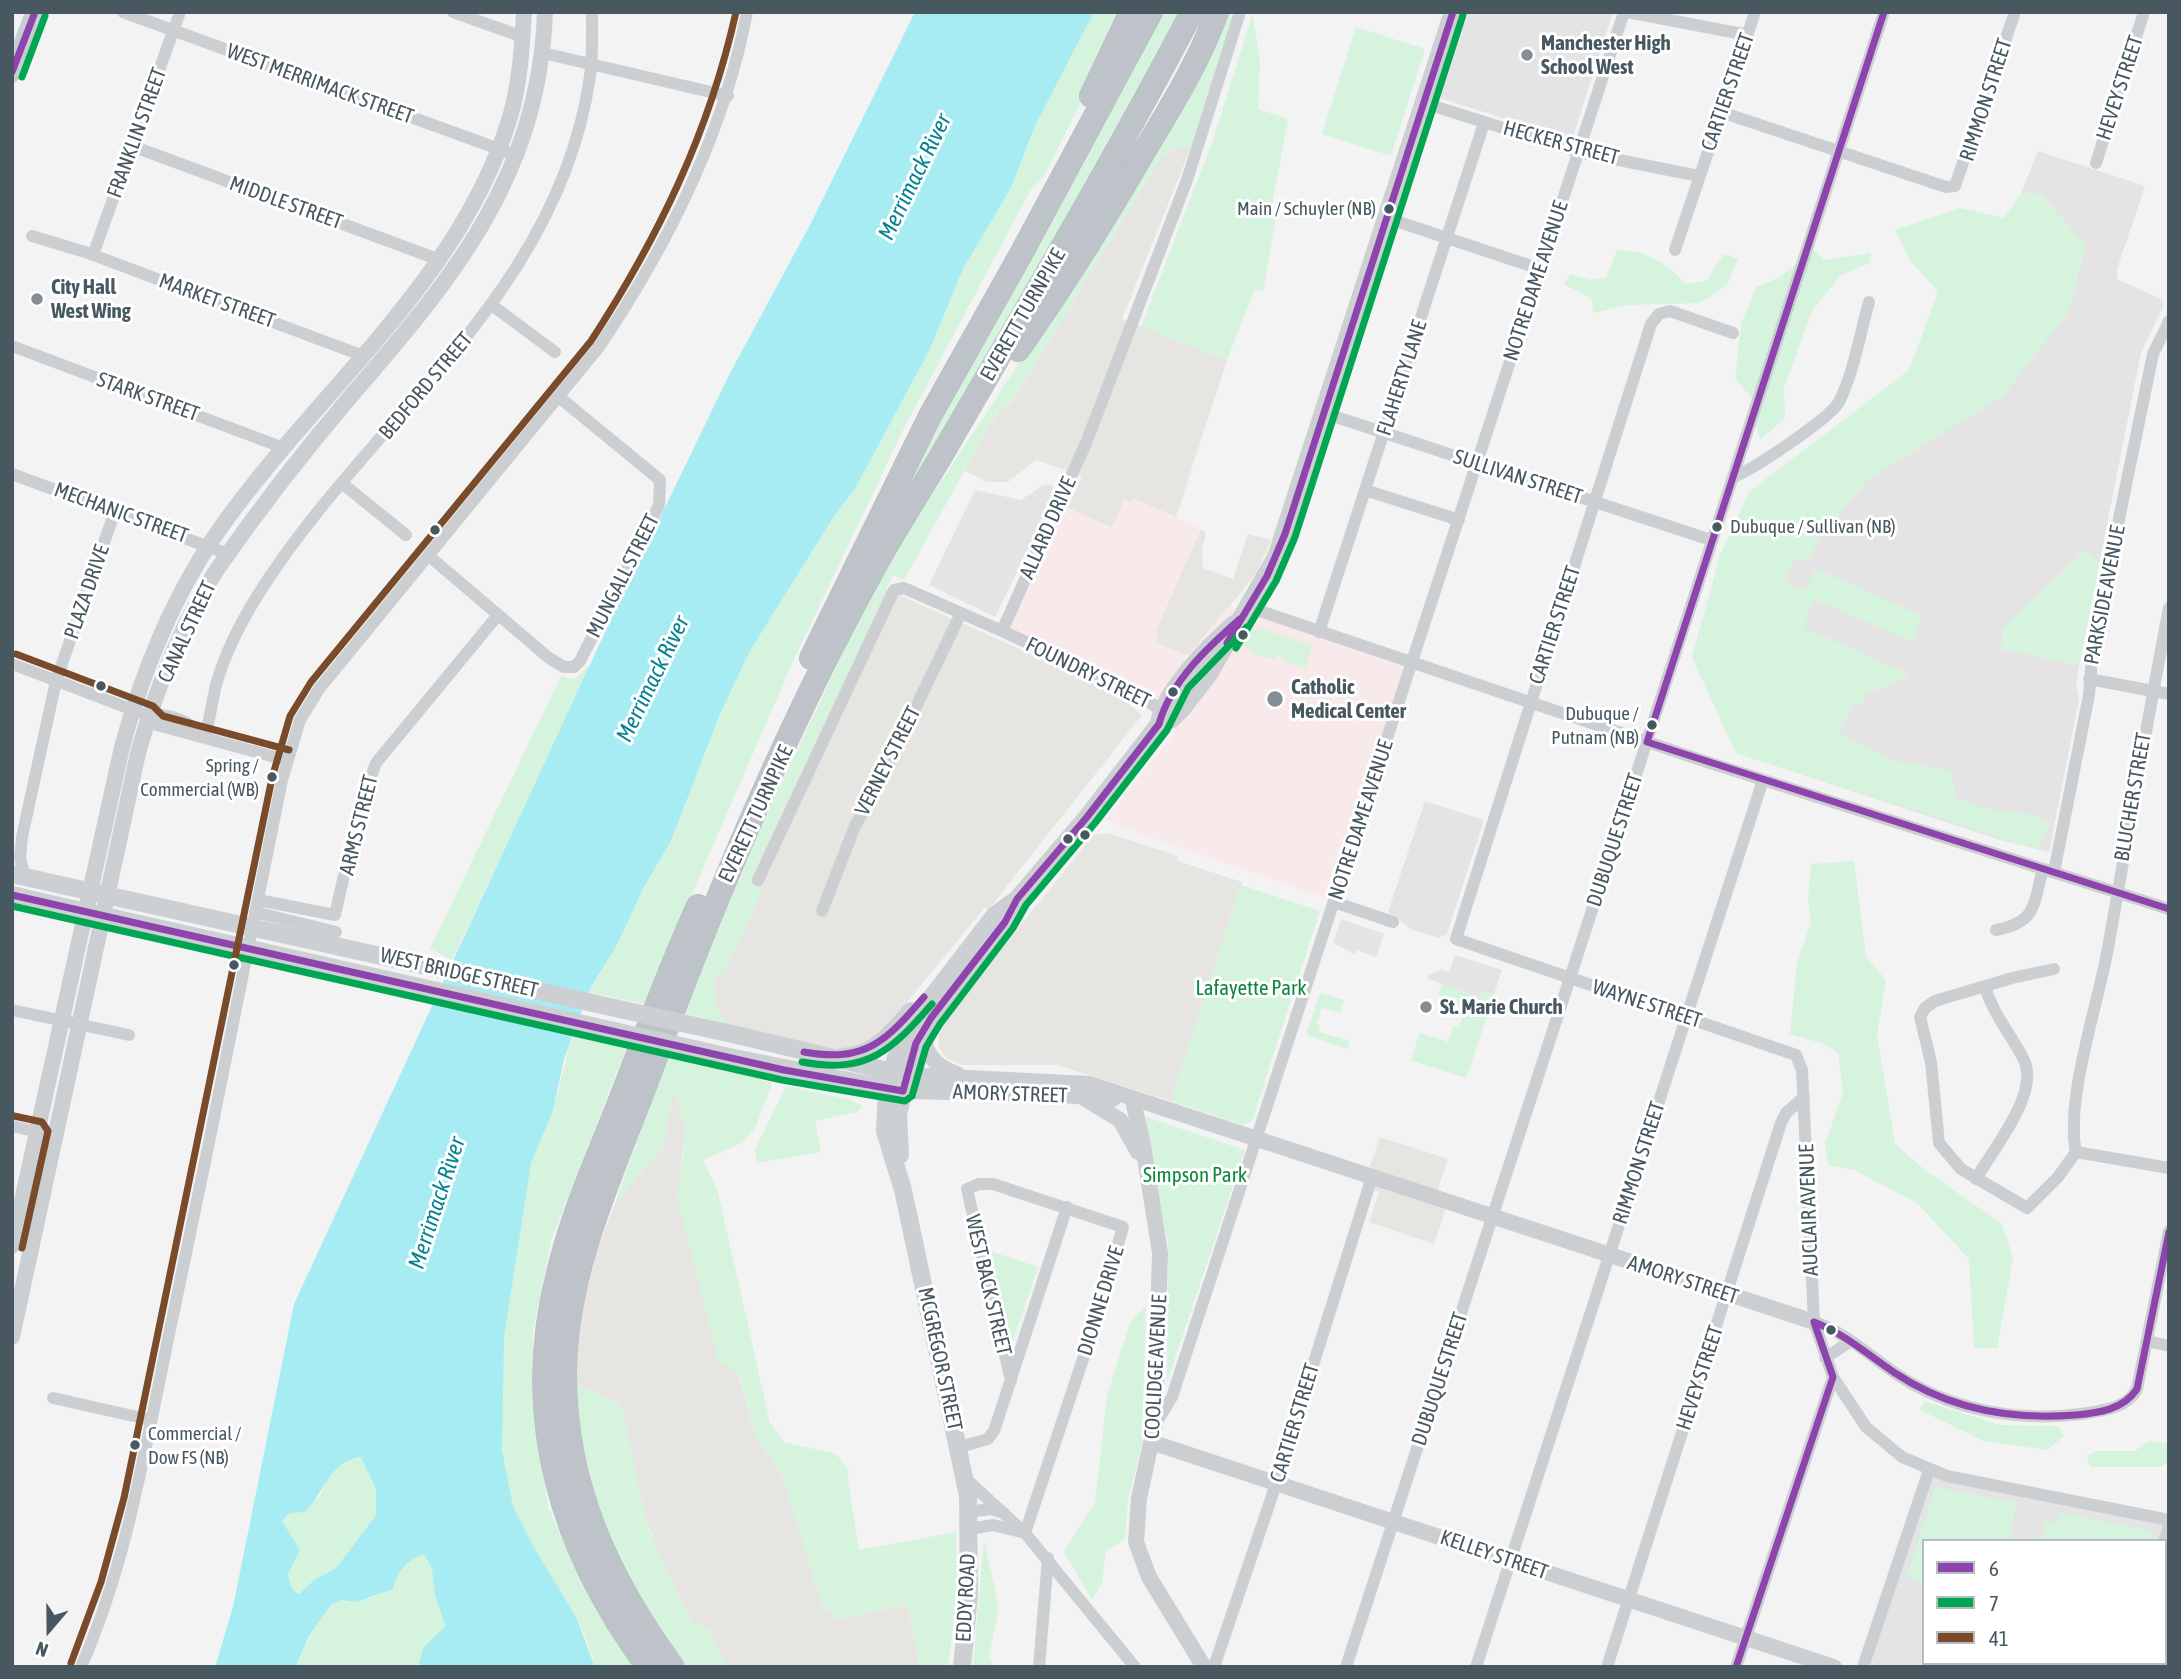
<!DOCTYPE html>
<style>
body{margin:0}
#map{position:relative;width:2181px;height:1679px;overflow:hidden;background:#f3f3f3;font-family:"Asap Condensed",sans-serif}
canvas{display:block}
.frame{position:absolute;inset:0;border:14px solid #485861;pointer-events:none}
.legend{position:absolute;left:1922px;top:1539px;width:245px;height:126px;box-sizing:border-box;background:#fff;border:2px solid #b6bcc0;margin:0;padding:9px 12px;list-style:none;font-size:21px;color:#485861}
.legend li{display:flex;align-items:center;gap:14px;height:35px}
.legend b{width:35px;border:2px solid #b6bcc0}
.north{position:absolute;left:14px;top:1595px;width:70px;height:70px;-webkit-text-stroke:5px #fff;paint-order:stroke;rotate:200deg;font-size:19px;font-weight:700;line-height:28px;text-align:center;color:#485861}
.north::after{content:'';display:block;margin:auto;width:24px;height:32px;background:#485861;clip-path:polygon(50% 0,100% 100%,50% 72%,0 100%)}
</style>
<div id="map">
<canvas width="2181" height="1679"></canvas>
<div class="frame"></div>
<ul class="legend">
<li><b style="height:9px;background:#8e44ad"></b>6</li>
<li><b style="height:9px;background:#00a651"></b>7</li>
<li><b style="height:9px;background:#7a4b2a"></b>41</li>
</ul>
<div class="north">N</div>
</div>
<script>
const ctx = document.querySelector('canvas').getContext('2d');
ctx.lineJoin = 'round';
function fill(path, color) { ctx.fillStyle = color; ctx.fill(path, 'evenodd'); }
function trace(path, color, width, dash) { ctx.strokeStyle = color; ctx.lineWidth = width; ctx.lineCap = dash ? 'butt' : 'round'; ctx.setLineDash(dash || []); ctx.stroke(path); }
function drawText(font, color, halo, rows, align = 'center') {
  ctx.font = font + ' "Asap Condensed",sans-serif'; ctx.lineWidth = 6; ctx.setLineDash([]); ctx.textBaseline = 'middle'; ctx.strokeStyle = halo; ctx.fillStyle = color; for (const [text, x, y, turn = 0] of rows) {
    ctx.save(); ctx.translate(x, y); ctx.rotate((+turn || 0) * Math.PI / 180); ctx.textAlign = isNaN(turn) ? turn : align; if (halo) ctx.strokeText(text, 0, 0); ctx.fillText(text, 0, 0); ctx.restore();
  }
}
fill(new Path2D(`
 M1175 147H1191L1122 319 1227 360 1176 517 1134 499 1132 503 1124 500 1112 528 1068 508 1082 476 1036 460 1008 482H987L963 470 999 410 1011 403 1161 158Z
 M1201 529 1206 533 1202 550 1203 568 1233 579 1248 534 1271 540 1256 574 1188 656 1155 643V632Z
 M886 589 1077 675 1125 701 1142 715 988 910 985 907 876 1040 854 1050 830 1051 698 1016 712 962Z
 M1108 833 1178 856V861L1242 882 1171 1101 1057 1065H962L946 1058 939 1048V1034L951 1012 1093 835Z
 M674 1088 686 1132 681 1163 757 1441 781 1471 824 1610 832 1608 836 1620 907 1604 920 1667H726L710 1631 691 1622 658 1553 643 1510 622 1410 618 1404 572 1383 583 1303 598 1248 614 1206 663 1146Z
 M1380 1137 1448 1159 1437 1192 1450 1197 1434 1244 1369 1222 1379 1192 1363 1186Z`), '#e7e5e1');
fill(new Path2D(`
 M1468 12H1613L1572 140 1440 98Z
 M2038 151 2145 186 2117 269V279L2161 299 2164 304 2141 353 2080 661 2076 686 2079 699 2049 852 2000 840 1736 753 1692 657 1721 553 1822 535 1867 480 2042 195 2021 193Z
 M1043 485H1052L1054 496 995 617 929 585 975 490 1021 500Z
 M1425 801 1484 820 1447 934 1439 938 1413 930 1388 912Z
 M1341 919 1384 934 1376 957 1357 950 1355 954 1333 943Z
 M1455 955 1502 970 1466 1078 1411 1060 1420 1033 1448 1042 1453 1026 1459 1028 1465 1008 1438 995 1442 984 1428 979 1429 975 1442 969 1449 972Z
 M1929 1470 2169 1520 2164 1541H1924V1663H2125L2124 1667H1863Z`), '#e4e4e5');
fill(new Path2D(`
 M1134 499 1201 529 1155 631 1159 634 1156 643 1188 656 1230 605 1240 619 1254 623 1268 616 1413 664 1334 901 1121 827 1106 819 1176 731 1164 705 1002 631 1061 505 1112 528 1124 500 1131 503Z`), '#f8eaea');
fill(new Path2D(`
 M1094 12H1125L1043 178 1030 191 902 432 795 657 644 1004 589 992 617 945 644 887 671 841 720 714 750 651 833 518 856 487 929 351 963 269 1011 188 1034 128Z
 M1161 12H1179L1148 77 878 547 917 465 1137 64Z
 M1223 12H1234L1191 147H1175L1161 158 1010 404 1008 403 1002 413 998 410 904 580 893 575 749 883 762 890 760 896 724 974 715 973C714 994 714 1009 729 1024L684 1013 753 844 850 638 898 547 1077 275Z
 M1253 13 1260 63 1258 109 1288 119 1271 211 1276 218 1263 292 1255 289 1227 360 1141 327 1213 140Z
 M1356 27 1425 49 1391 156 1322 134Z
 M2021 193 2042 194 2086 246 2068 313 2003 396 1867 480 1822 535 1807 562 1795 558 1784 581 1804 592 1816 569 1923 616 1912 642 1814 599 1804 627 1908 674 1907 678 1866 694 1861 705 1853 703 1839 734 1896 761 1951 771 1956 798 1984 808 2037 816 2050 824 2038 850 1736 753 1692 657 1721 553 1749 492 1909 370 1938 292 1910 260 1895 230 1960 208 2004 218Z
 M1617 250C1648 250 1666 264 1686 284L1706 281 1724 254 1738 259 1727 285 1700 303 1627 305 1594 313 1591 299 1564 284 1570 274 1590 280 1606 278Z
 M1814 250 1824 260 1871 253 1869 263 1840 276 1812 311 1784 388 1785 418 1760 440 1751 397 1735 379 1741 324 1756 287 1777 279Z
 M2086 549 2100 562 2080 661 2073 664 2001 649 2002 629Z
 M1261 628 1312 646 1305 668 1284 662 1285 658 1277 655 1276 659 1258 656 1240 642 1250 631Z
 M591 665 452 960 430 949 561 676 574 679Z
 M1854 861 1866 957 1886 980 1877 1036 1895 1144 1925 1170 2002 1224 2013 1259 1997 1348H1974L1969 1259 1917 1203 1854 1170 1828 1165 1825 1144 1843 1092 1838 1053 1824 1044 1790 1034 1797 964 1811 922 1808 899 1811 864Z
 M1241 885 1320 911 1252 1121 1243 1125 1171 1101Z
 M1442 984 1480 997 1482 991 1494 995 1466 1078 1411 1060 1420 1033 1448 1042 1453 1026 1459 1028 1465 1009 1438 995Z
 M1320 993 1344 1000 1340 1013 1322 1008 1317 1024 1320 1025 1319 1032 1350 1041 1347 1049 1306 1035Z
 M574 1033 627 1046 551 1241 533 1331 534 1419 548 1507 595 1610 636 1667H595C582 1607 533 1563 513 1506 486 1429 509 1245 531 1164 536 1145 548 1128 553 1110 561 1084 565 1058 574 1033Z
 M667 1058 693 1060 772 1083 755 1128 742 1143 703 1160 718 1192 770 1423 784 1442 836 1454 849 1470 848 1480 859 1550 956 1532 957 1597 948 1667H920L907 1604 835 1620 832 1609 824 1611 781 1471 757 1441 740 1376 718 1360 677 1198 686 1132 674 1090 663 1146 614 1206Z
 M786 1086 851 1100 863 1106 858 1112 815 1121 821 1152 757 1163 755 1149Z
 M1143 1116 1245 1150 1167 1382 1168 1245Z
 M987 1250 1038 1267 1012 1344 1007 1340Z
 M1146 1305 1142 1446 1128 1499 1125 1539 1106 1551 1102 1583 1092 1600 1064 1552 1095 1502 1107 1396 1130 1323Z
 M572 1383 618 1404 622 1410 648 1528 691 1622 710 1630 726 1667H688C638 1602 599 1532 580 1452 575 1430 574 1405 572 1383Z
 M1924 1401 2000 1425 2059 1426 2064 1436 2047 1450 1984 1441 1920 1410Z
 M2149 1441 2169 1444V1462L2159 1467H2090L2087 1456 2096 1451H2135Z
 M361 1457 376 1489V1515L336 1568 314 1580 299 1594 292 1589 288 1575 300 1550 282 1522 290 1513 319 1498 327 1478 343 1462Z
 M1935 1487 2016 1503 2009 1541H1924V1582L1907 1576Z
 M2060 1513 2154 1531 2151 1541H2041L2046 1521 2057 1523Z
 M984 1540 999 1608 989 1655 993 1667H973Z
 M424 1554 432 1569 435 1595 445 1626 423 1648 418 1667 297 1665C305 1648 323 1601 344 1600 358 1599 372 1601 385 1590 391 1586 392 1577 397 1572 404 1563 414 1558 424 1554Z`), '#d6f3de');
fill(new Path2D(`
 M915 12H1094L1034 128 1011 188 963 269 929 351 856 487 833 518 750 651 720 714 671 841 644 887 617 945 590 989 564 1059 553 1111 531 1163 504 1337 502 1450 513 1506 532 1544 576 1617 595 1667H418L423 1648 445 1626 435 1595 432 1569 424 1554C405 1562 398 1570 393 1589L356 1602 342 1600 331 1605 309 1636 297 1664 299 1667H215L233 1607 294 1304 613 615 730 373 811 223ZM361 1457 376 1489V1515L336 1568 314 1580 299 1594 292 1589 288 1575 300 1550 282 1521 290 1513 305 1512C324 1493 329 1461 361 1457Z`), '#a8ecf3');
const motorway = new Path2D(`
 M1091 96 1131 12
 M1018 350C1064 285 1105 219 1145 150 1172 105 1199 62 1217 12
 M811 658 930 416 1021 254 1151 12
 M648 1667C561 1550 521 1417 558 1273 571 1218 594 1165 615 1113 642 1044 667 974 698 906
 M673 1667C608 1578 564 1484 565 1371 566 1270 612 1174 647 1081 710 909 784 731 873 570 896 527 924 486 948 444 1031 301 1115 159 1192 12`);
trace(motorway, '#b6bec3', 24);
trace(new Path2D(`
 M123 12 518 156
 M453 12 523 37
 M1627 12 1748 35
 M543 53 728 96
 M1424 103 1579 152 1699 176
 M1721 112 1946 187 1955 186 2015 12
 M132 146 440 260
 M2096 163 2144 12
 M1387 218 1540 269
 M32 236 85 252 361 355
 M1675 250 1755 12
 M93 255 180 12
 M493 306 555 352
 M1733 333 1670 311 1659 314 1651 324 1456 939 1796 1055 1802 1070 1814 1322 1833 1377 1866 1427 1902 1457 1947 1476 2169 1520
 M12 346 284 448
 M1324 413 1711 540
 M12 474 228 554
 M1733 477C1753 470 1830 418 1839 402 1854 372 1860 334 1869 302
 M343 484 406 535
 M1365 490 1459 520
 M429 556 549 658 564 667H574L580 661 659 505 660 480 559 397
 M1248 607 1704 761 2169 909
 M1002 631 1135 692 1166 714
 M1319 632 1484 123
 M12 664 149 716 157 725 286 760
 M2089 679 2169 694
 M149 716C169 712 190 722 205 736
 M205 736C210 719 212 702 216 685 224 656 240 624 256 598 366 420 559 298 590 76 593 55 592 33 592 12
 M2054 872 2089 695 2093 645 2153 354 2169 321
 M25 877 20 858 22 837 56 681 115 511
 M758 880 894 590 904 588 1002 631 1086 443 1187 180 1240 12
 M258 900 335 915 360 806 376 763 498 615
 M1334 902 1393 922
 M822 911 855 826 878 786 961 613
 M255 912 336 932
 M1996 930C2037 922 2033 905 2043 869
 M2054 969 2012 978 1935 1001 1925 1008 1920 1017 1931 1062 1939 1143 1961 1169 2027 1208 2058 1177 2076 1152
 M12 1010 129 1035
 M12 1126 38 1132
 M2076 1152C2065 1099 2098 1005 2108 948 2128 835 2147 721 2169 608
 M2076 1152 2169 1168
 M1976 1179C1993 1149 2042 1091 2023 1058 2010 1033 1993 1014 1985 987
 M1814 1322C1845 1332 1869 1355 1895 1373 1949 1410 2017 1422 2081 1414 2101 1411 2127 1409 2137 1389L2169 1231
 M2147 1341 2169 1346
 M1825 1358 1851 1341
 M1011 1381 967 1189 979 1184H993L1123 1227 1098 1314 1025 1533
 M53 1398 151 1420
 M1155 1425 1172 1397 1624 12
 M960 1447 988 1439 994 1431 1067 1207
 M965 1478 1025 1533 1135 1667
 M969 1512 990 1509 1004 1513
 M970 1529 993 1525 1025 1533
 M2164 1541 2169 1527
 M81 1667C128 1561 146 1442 170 1330 209 1147 245 963 282 780L300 720 319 689 599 347C668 245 724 134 747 12
 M1039 1667 1048 1558
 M1214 1667 1273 1493 1372 1177
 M1346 1667 1884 12
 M1476 1667 1763 780
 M1607 1667 1781 1123 1786 1113 1804 1097
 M1736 1667 1833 1377
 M1863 1667 1929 1470
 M2124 1667 2125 1663`), '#cccfd2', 12);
trace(new Path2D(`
 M927 1026C918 1049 935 1067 957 1074
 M906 1075 1090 1084 1814 1322
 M903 1091 1050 1094 1113 1099
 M1087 1100 1120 1120 1138 1152
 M1133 1101 1143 1145 1160 1253 1155 1425 1139 1498 1136 1542 1149 1577 1204 1667
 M12 1246 122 747C142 673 174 594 219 530 314 394 461 281 510 117 520 83 522 47 524 12
 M12 1337 138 753C156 690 181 623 218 568 259 509 304 451 351 396 453 278 539 176 545 12
 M1154 1443 1834 1667`), '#cccfd2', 16);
trace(new Path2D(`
 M1159 724 1172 719 1181 710 1209 674 1276 557 1453 12
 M12 874 34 879
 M12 895 29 899
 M741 1036 901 1074
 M841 1057C873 1057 892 1033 911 1011
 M734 1058 899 1091
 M900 1155 898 1115 912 1055 922 1031 1005 922 1017 899 1087 817 1159 724C1163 692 1210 645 1234 624
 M962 1667 969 1596 968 1496 903 1190 885 1131 887 1089 896 1057 921 1011 995 915 1017 899`), '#cdd0d3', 18);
trace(new Path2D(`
 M12 73 35 12`), '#c8ced0', 19);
trace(motorway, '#bdc3c8', 23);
trace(new Path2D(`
 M34 879 741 1036
 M29 899 734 1058`), '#cdd0d3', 18);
trace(new Path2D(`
 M1884 12 1647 742 2169 909
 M12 72 35 12
 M1227 643 1267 576 1285 534 1453 12
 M12 895 784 1070 903 1091 916 1043 931 1018 1005 922 1017 899 1087 817 1159 724C1171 681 1207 648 1240 619
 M804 1052C866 1063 886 1041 924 997
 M1814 1322C1845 1334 1868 1355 1895 1373 1949 1409 2012 1420 2075 1415 2098 1413 2123 1410 2137 1389L2169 1232
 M1736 1667 1833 1377 1814 1322`), '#8e44ad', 7);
trace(new Path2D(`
 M22 77 45 16
 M1236 648 1276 581 1295 537 1463 15
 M12 906 782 1080 905 1101 912 1096 926 1047 940 1024 1013 928 1026 905 1095 823 1167 730 1188 688 1247 627
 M802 1062C868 1074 891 1051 932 1004`), '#00a651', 7);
trace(new Path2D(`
 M16 654 153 706 163 716 289 750
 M14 1116 42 1122 48 1131 22 1248
 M71 1663 101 1582 124 1498 272 778 290 716 311 682 591 341C658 238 709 133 736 12`), '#7a4b2a', 7);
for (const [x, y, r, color] of [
 [1527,55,7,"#848e94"],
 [1389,209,6,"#485861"],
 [37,299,7,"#848e94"],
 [1717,527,6,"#485861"],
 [435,530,6,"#485861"],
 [1243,635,6,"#485861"],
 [101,686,6,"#485861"],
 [1173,692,6,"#485861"],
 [1275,699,9,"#848e94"],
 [1652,725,6,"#485861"],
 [272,777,6,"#485861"],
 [1085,835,6,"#485861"],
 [1068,839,6,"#485861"],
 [234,965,6,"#485861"],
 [1426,1007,7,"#848e94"],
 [1831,1330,6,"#485861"],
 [135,1445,6,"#485861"]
]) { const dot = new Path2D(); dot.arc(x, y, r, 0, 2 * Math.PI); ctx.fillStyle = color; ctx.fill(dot); trace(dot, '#fff', 2.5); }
drawText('19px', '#485861', '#fff', [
 ["Main / Schuyler (NB)",1376,209],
 ["Dubuque / Sullivan (NB)",1730,527,"left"],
 ["Dubuque /",1639,714],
 ["Putnam (NB)",1639,738],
 ["Spring /",259,766],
 ["Commercial (WB)",259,790],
 ["Commercial /",148,1434,"left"],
 ["Dow FS (NB)",148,1458,"left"]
], 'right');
drawText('bold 21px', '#485861', '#fff', [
 ["Manchester High",1541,43],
 ["School West",1541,67],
 ["City Hall",51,287],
 ["West Wing",51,311],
 ["Catholic",1291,687],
 ["Medical Center",1291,711],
 ["St. Marie Church",1440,1007]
], 'left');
drawText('21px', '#485861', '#fff', [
 ["WEST MERRIMACK STREET",320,84,20],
 ["HEVEY STREET",2120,88,-72],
 ["CARTIER STREET",1728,92,-71],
 ["RIMMON STREET",1986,100,-72],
 ["FRANKLIN STREET",137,133,-70],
 ["HECKER STREET",1561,143,15],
 ["MIDDLE STREET",286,203,20],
 ["NOTRE DAME AVENUE",1536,281,-72],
 ["MARKET STREET",217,301,20],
 ["EVERETT TURNPIKE",1023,315,-60],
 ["FLAHERTY LANE",1402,378,-72],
 ["BEDFORD STREET",426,386,-50],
 ["STARK STREET",148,397,20],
 ["SULLIVAN STREET",1518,477,18],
 ["MECHANIC STREET",121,513,20],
 ["ALLARD DRIVE",1048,528,-66],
 ["MUNGALL STREET",623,576,-63],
 ["PLAZA DRIVE",87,592,-71],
 ["PARKSIDE AVENUE",2105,595,-79],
 ["CARTIER STREET",1555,625,-72],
 ["CANAL STREET",187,632,-65],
 ["FOUNDRY STREET",1088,673,26],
 ["VERNEY STREET",888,761,-63],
 ["BLUCHER STREET",2133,797,-80],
 ["EVERETT TURNPIKE",756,814,-65],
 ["NOTRE DAME AVENUE",1361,820,-72],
 ["ARMS STREET",359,825,-76],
 ["DUBUQUE STREET",1615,840,-72],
 ["WEST BRIDGE STREET",459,973,13],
 ["WAYNE STREET",1647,1004,18],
 ["AMORY STREET",1010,1094,2],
 ["RIMMON STREET",1639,1163,-72],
 ["AUCLAIR AVENUE",1809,1210,-92],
 ["AMORY STREET",1683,1280,18],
 ["WEST BACK STREET",988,1285,77],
 ["DIONNE DRIVE",1101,1301,-73],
 ["MCGREGOR STREET",940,1359,78],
 ["COOLIDGE AVENUE",1156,1367,-87],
 ["HEVEY STREET",1700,1378,-72],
 ["DUBUQUE STREET",1440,1379,-72],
 ["CARTIER STREET",1295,1423,-73],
 ["KELLEY STREET",1494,1555,19],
 ["EDDY ROAD",966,1598,-87]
]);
drawText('21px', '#10853d', '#fff', [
 ["Lafayette Park",1251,988],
 ["Simpson Park",1195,1175]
]);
drawText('italic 23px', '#058390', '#fff', [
 ["Merrimack River",915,177,-64],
 ["Merrimack River",653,679,-64],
 ["Merrimack River",437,1203,-72]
]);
</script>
